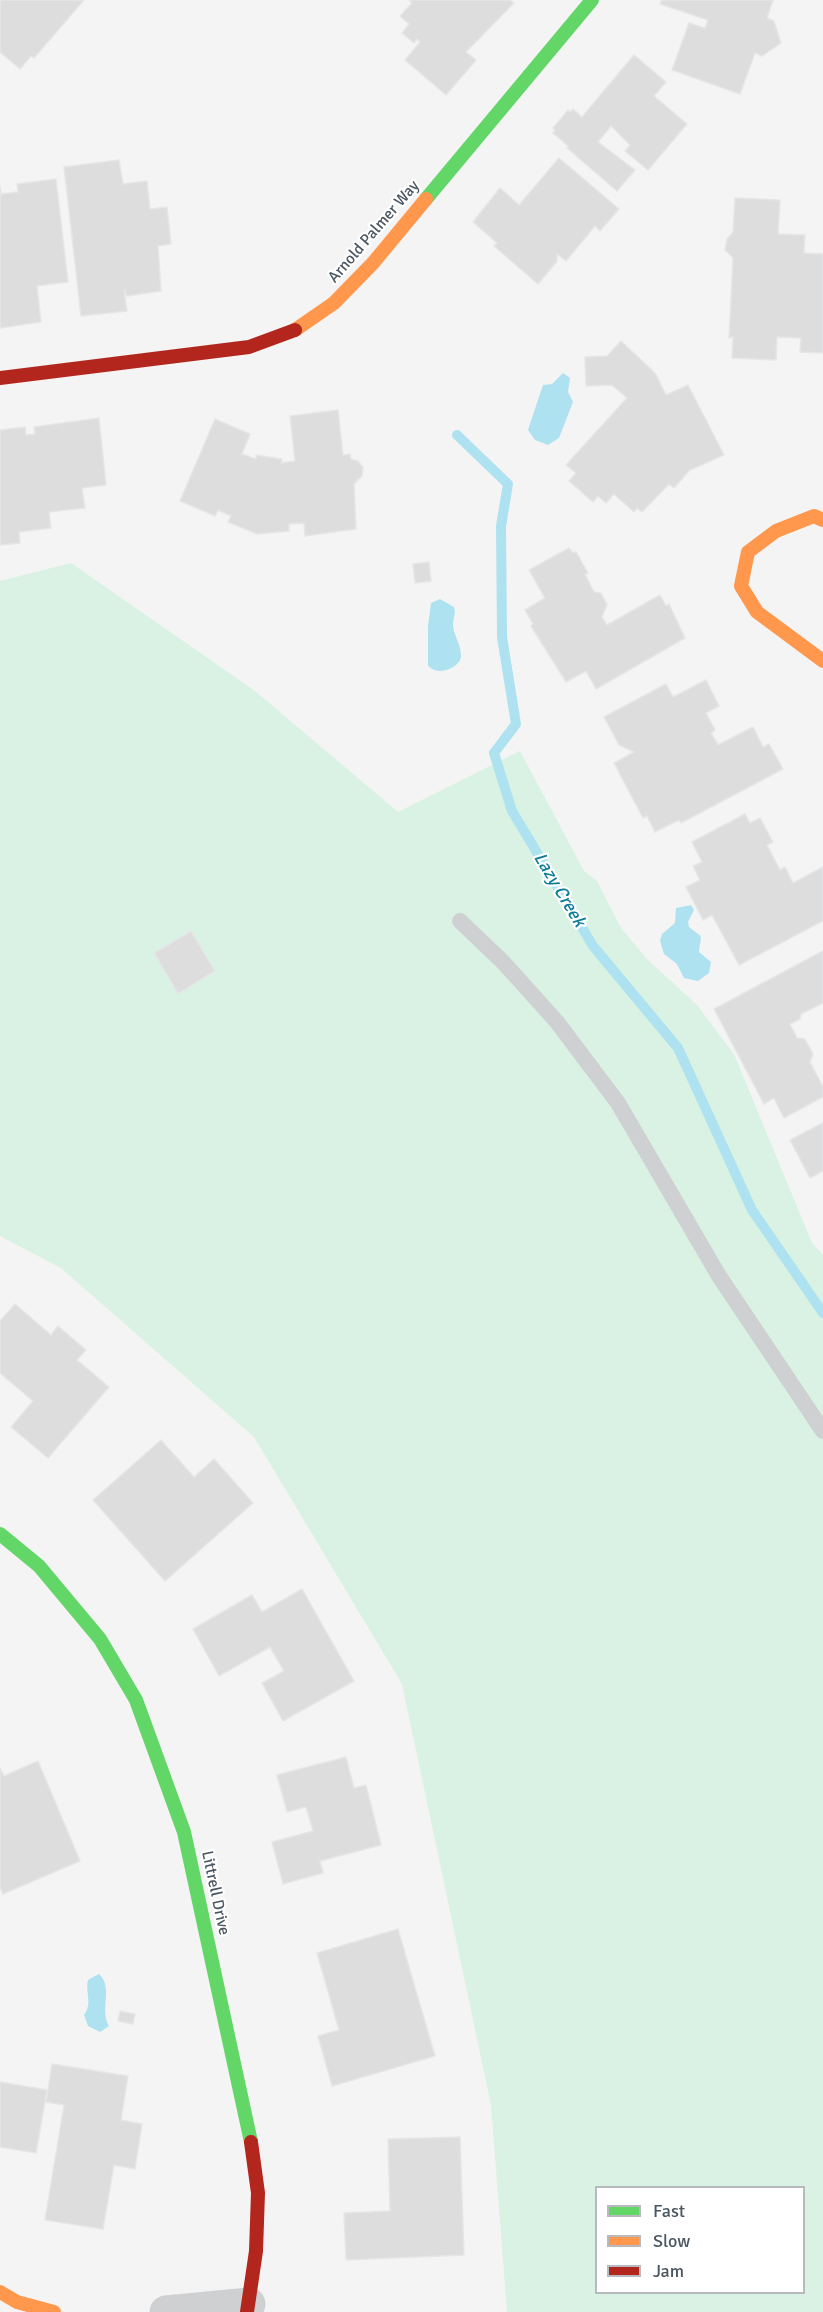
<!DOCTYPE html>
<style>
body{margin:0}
#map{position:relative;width:823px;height:2312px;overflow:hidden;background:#f4f4f4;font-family:Signika,sans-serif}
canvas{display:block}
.legend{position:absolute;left:595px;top:2186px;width:210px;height:108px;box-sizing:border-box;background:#fff;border:2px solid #b7bbc0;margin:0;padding:8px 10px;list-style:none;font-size:18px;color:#4a5661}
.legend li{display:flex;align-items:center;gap:12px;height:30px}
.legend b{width:30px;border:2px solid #b7bbc0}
</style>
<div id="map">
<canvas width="823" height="2312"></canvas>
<ul class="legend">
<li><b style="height:8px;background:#63d668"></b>Fast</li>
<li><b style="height:8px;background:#ff974d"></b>Slow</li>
<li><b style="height:8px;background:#b3261e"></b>Jam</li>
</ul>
</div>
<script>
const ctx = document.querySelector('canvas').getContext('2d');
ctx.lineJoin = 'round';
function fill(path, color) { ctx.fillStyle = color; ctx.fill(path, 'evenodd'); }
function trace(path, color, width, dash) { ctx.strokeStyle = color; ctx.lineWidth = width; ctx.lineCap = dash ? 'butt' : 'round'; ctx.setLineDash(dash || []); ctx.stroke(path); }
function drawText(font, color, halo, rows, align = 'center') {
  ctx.font = font + ' Signika,sans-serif'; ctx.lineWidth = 4.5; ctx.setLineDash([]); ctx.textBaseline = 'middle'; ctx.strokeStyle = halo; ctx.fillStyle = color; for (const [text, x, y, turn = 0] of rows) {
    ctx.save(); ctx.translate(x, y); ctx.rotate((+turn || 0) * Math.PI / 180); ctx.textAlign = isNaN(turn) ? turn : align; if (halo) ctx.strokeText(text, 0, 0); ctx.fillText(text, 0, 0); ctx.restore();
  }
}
fill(new Path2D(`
 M71 563 255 691 398 812 520 751 584 871 597 881 621 928 648 960 697 1005 734 1054 812 1243 823 1255V2312H507L491 2105 402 1684 254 1437 61 1268 0 1236V581ZM596 2188H804V2292H596Z`), '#d9f2e3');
fill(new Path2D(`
 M563 373 570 378 568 392 573 402 559 438 548 445 535 440 528 430 543 385 552 384Z
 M440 599 454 607C456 614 453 619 453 625 453 633 461 645 461 656 461 667 437 678 428 665V626L431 603Z
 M691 905 694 910 688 922 689 927C705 940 701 932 699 952L711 962 709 973 698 981 684 978 677 964 664 954 660 941 662 934 675 923 676 908Z
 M99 1974C114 1988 99 2009 109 2026L100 2032 88 2026 84 2015C93 2003 85 1993 88 1980Z`), '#aee2f0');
trace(new Path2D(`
 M457 435 508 484 501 526 502 637 516 724 494 753 512 811 593 946 678 1048 752 1210 823 1313`), '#aee2f0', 10);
const building = new Path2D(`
 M0 0H84L34 58 31 56 20 69 0 52Z
 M510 0 514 3 466 52 476 60 446 95 405 60 420 42 417 39 414 43 402 33 409 24 400 16 412 3 409 0Z
 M662 0H773L767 18 774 21 781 43 762 56 755 53 740 94 672 70 689 23 705 28 708 20 660 4Z
 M634 55 666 82 654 96 687 124 648 170 625 151 630 145 611 126 598 142 635 170 617 191 567 148 568 146 553 133 555 130 553 128 568 110 570 112 573 109 582 117Z
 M559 158 619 209 600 231 595 226 566 261 557 254V261L538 284 494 246 497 243 473 222 500 188 519 205Z
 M119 160 123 184 147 181 150 209 167 207 171 244 158 246 161 291 127 296 124 290 127 311 81 316 64 167Z
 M56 179 68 282 37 286 41 322 0 328V186L1 194 18 192 17 184Z
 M735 198 780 200 778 234 805 235 804 253 823 254V353L800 352 801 338 777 337 776 360 732 358 733 337 729 338 733 258 725 250 727 239 733 232Z
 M621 341 655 373 666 395 688 385 724 455 690 470 674 488 669 484 642 512 637 508 634 512 614 494 606 503 598 496 593 502 569 481 576 473 566 465 627 398 612 385 586 386 585 357 607 356Z
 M338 410 343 455 350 454 351 459 358 461 363 467 362 476 354 484 356 529 305 536 304 523 289 524V531L257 534 228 522 231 516 218 510 215 516 180 501 215 419 250 434 242 454 256 459V455L282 459 281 463 295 461 290 416Z
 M99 418 106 485 82 488 85 508 49 512 51 528 19 532 20 543 0 545V430L25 427 26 435 35 434 34 427Z
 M569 548 573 553 576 552 588 573 585 574 594 592 601 593 607 605 602 617 607 625 660 595 666 606 669 604 685 638 596 689 586 671 566 682 531 626 533 624 525 610 545 598 529 570Z
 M429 562 431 581 415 583 413 564Z
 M706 680 719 706 706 713 715 730 711 733 718 745 753 727 763 747 769 744 783 769 681 823 679 820 655 832 647 816 643 818 614 763 634 752 619 745 604 717 666 684 673 697Z
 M745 814 750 823 760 818 773 842 767 845 780 870 785 867 793 883 823 867V921L739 965 712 915 703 920 686 887 700 880 693 866 702 862 692 842Z
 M191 931 215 971 178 994 154 953Z
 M823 951V1003L801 1014 800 1019 790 1024 797 1038 805 1039 813 1054 810 1062 823 1087V1097L784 1118 774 1098 764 1104 714 1009Z
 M823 1123V1171L810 1178 790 1140Z
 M15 1304 51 1335 58 1326 86 1350 77 1360 109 1387 48 1458 11 1427 33 1401 0 1373V1321Z
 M161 1440 194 1477 214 1459 253 1503 165 1581 93 1500Z
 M302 1589 354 1681 283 1721 262 1683 284 1671 270 1647 219 1676 193 1629 252 1595 262 1612Z
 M346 1757 354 1788 366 1785 381 1845 320 1861 323 1873 283 1884 272 1842 313 1831 306 1807 287 1812 277 1775Z
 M38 1761 80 1861 3 1894 0 1887V1768L4 1776Z
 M398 1929 435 2056 332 2086 318 2036 339 2030 317 1953Z
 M120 2011 135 2014 133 2024 118 2021Z
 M52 2064 128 2076 121 2120 142 2124 135 2169 114 2165 103 2229 45 2220 64 2105 46 2102Z
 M0 2082 47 2090 36 2153 0 2147Z
 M460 2137 464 2255 346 2260 344 2213 390 2211 388 2139Z`);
fill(building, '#ddddde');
trace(building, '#e5e6e7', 1.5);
trace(new Path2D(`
 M460 921 503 962 557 1022 618 1103 719 1276 823 1431`), '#ced0d2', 16);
trace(new Path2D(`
 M166 2312 249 2304`), '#ced0d2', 33);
trace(new Path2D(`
 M426 199 592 0
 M0 1534 39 1566 100 1639 136 1700 184 1832 251 2142`), '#63d668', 14);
trace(new Path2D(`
 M295 330 334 303 373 263 426 199
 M823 520 814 516 776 531 748 552 741 586 757 612 823 661
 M0 2292 17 2302 54 2312`), '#ff974d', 14);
trace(new Path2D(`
 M0 378 249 347 295 330
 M247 2312 256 2251 258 2193 251 2142`), '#b3261e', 14);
drawText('16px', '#4a5661', '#fff', [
 ["Arnold Palmer Way",374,232,-49],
 ["Littrell Drive",215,1893,78]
]);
drawText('italic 18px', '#0c7c9b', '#fff', [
 ["Lazy Creek",559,890,59]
]);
</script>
